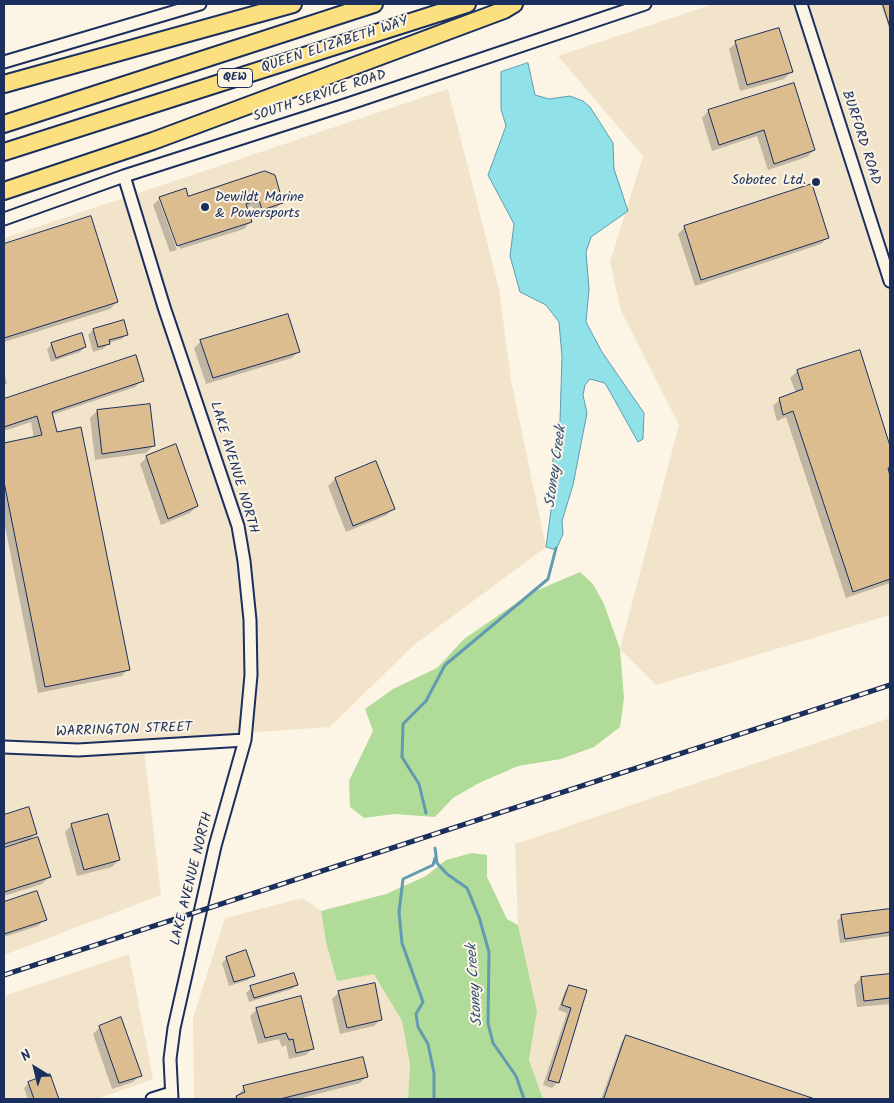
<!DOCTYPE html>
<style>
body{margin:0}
#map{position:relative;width:894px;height:1103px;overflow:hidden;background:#fcf5e5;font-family:Kalam,sans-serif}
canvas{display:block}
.frame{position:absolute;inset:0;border:5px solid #1b2f5e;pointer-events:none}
.north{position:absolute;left:10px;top:1043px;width:50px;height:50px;-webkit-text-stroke:4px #fcf5e5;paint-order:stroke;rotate:324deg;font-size:14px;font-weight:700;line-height:20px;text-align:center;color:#1b2f5e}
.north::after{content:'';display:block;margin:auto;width:18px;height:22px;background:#1b2f5e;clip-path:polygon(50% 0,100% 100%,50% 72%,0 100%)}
</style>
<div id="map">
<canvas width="894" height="1103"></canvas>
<div class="frame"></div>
<div class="north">N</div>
</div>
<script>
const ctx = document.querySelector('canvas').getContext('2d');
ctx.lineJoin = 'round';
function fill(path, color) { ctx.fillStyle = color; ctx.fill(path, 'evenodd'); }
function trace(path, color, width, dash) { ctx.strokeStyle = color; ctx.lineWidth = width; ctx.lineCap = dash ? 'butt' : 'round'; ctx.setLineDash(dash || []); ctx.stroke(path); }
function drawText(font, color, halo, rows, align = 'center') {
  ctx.font = font + ' Kalam,sans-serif'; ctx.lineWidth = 4; ctx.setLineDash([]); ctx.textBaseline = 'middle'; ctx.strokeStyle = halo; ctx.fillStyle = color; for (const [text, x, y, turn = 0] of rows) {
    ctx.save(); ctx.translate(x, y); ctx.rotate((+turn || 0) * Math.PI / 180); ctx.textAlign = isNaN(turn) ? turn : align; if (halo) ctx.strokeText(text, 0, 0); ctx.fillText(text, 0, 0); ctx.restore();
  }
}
fill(new Path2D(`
 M713 4H890V615L656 685 620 649 679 425 621 311 610 262 643 156 558 56Z
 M448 89 499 289 511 380 546 547 414 645 330 727 143 740 161 895 4 955V238Z
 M890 718V1099H543L529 1060 537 1011 518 925 515 844Z
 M303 898 321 911 326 942 374 973 402 1021 410 1065 408 1099H194L193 1018 225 918Z
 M129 954 153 1079 97 1099H4V996Z`), '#f2e4cb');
fill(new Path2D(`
 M580 572 593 584 604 604 620 649 624 698 620 727 594 747 561 759 518 766 479 783 453 798 435 817 394 814 364 818 350 807 349 781 373 731 365 709 393 689 437 668 464 639 531 593Z
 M472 853 487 855V877L507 919 518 925 537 1011 529 1060 543 1099H408L410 1065 402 1021 374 974 337 981 326 942 321 911 386 894 426 876 446 860Z`), '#b0db98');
const water = new Path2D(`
 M528 63 535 95 549 99 570 96 583 101 590 107 613 143 614 169 628 211 591 237 586 252 589 289 586 322 602 352 644 413 643 439 638 442 605 383 590 379 585 385 583 395 587 413 573 485 562 521 563 534 556 550 546 547 552 503V465L560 421 562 357 559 322 546 305 520 292 510 256 514 224 488 175 506 126 501 109V72Z`);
fill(water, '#90e1e8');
trace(water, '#619ab1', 1);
fill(new Path2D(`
 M881 4H890V31Z
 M736 43 791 72 784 79 740 91 729 49Z
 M793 84 814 150 807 157 768 170 757 136 712 151 702 118 708 111Z
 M265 173 282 202 275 209 255 216 252 206 246 208 250 222 244 229 180 249 162 200H159L177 250 170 252 153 205 160 198 188 197Z
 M90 218 117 302 110 309 4 342V245Z
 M685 227 828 237 821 244 695 286 678 234Z
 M123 322 127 334 122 339 109 343 103 349 93 352 88 335 93 330Z
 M201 341 299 351 292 358 206 384 194 348Z
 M52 344 85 347 80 352 51 362 47 349Z
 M859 352 890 451V470L888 472 890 480V583L846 598 786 417 777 421 773 406 780 399 796 393 790 378 797 371Z
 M135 357 142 380 135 387 52 415 128 669 122 676 38 693 4 521V444L34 438 31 422 4 431V400Z
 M4 373 7 383 4 386Z
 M97 411 153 446 146 453 95 460 90 418Z
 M147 457 197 506 190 513 161 525 140 464Z
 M335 479 394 508 387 515 346 532 328 486Z
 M28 809 35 834 27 842 49 877 42 884 4 896V850L20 844 19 842 4 847V816Z
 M72 825 119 860 112 867 77 876 65 832Z
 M37 893 45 919 38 926 4 937V904Z
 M890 910V936L840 943 837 921 842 916Z
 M227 958 253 975 248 980 229 986 222 963Z
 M890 976V1004L857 1007 854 985 861 978Z
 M297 984 292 989 249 1002 246 993 251 988Z
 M570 986 586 991 557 1083 552 1088 543 1085 567 1013 558 1010 565 991Z
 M339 992 381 1019 374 1026 340 1034 332 999Z
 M257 1009 313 1048 306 1055 289 1059 286 1045 282 1047 279 1039 258 1044 250 1016Z
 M100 1027 140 1075 133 1082 112 1089 93 1034Z
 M627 1036 811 1099H601L622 1041Z
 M49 1076 57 1099H28L24 1088 29 1083Z
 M367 1076 360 1083 298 1099H234L244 1088Z`), '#0003');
trace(new Path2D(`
 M426 813 419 784 402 757 403 724 426 701 445 665 548 579 556 548
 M435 848 437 863 447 874 467 888 479 917 489 952 488 1023 493 1043 516 1076 524 1099
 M434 1099V1073L428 1044 418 1027 416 1014 423 1002 402 943 399 912 403 879 433 865 435 858`), '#619ab1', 3);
const building = new Path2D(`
 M883 4H890V27Z
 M779 28 793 72 747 85 735 41Z
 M794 83 815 150 774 164 764 130 719 145 708 110Z
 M265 171 275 175 283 203 262 210 259 200 246 204 252 222 177 246 159 197 186 188 188 196Z
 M812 184 829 238 701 280 684 226Z
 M91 216 118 302 4 338V244Z
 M288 314 300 352 213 378 200 340Z
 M124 320 128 335 109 340 110 344 98 347 93 329Z
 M82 333 86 347 56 358 51 343Z
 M860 350 890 446V467L888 468 890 476V579L853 592 793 411 783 415 779 398 803 389 797 370Z
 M136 355 144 381 52 412 57 432 81 427 130 670 45 687 4 482V443L42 435 37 416 4 427V399Z
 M150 404 155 446 102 454 97 410Z
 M176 444 198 506 168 519 146 456Z
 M376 461 395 509 353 526 335 478Z
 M29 807 37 834 4 844V815Z
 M108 814 120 860 84 870 71 824Z
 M38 837 51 877 4 892V848Z
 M37 891 47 920 4 934V902Z
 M890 909V932L845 939 841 915Z
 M246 950 255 976 234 982 226 957Z
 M294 973 298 985 254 998 250 986Z
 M890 974V998L864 1001 861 977Z
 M375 983 382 1020 347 1028 338 991Z
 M569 985 587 990 559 1083 548 1080 571 1008 562 1005Z
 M301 996 314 1049 296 1053 293 1039 289 1040 286 1033 265 1038 256 1008Z
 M121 1017 142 1076 119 1083 99 1026Z
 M626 1035 815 1099H604Z
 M363 1057 368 1077 280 1099H235H237L236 1096 245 1092 243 1086Z
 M50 1074 59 1099H34L28 1082Z`);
fill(building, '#dbbd8f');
trace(building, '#1b2f5e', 1);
const minor = new Path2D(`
 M801 4 890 281
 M4 62 200 4
 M124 176 164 307 238 526 244 561 250 620 251 675 245 740 215 846 174 1028 170 1059 172 1099
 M4 219 124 176 348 104 645 4
 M4 747 78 750 245 740
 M152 1099 171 1093`);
const highway = new Path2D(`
 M4 84 293 4
 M4 124 374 4
 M4 152 467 4
 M4 191 153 141 504 10 514 4`);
trace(minor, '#1b2f5e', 15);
trace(highway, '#1b2f5e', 20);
trace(minor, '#fcf5e5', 11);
trace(highway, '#fce080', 16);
const rail = new Path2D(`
 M4 975 890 685`);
trace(rail, '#1b2f5e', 5);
trace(rail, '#fcf5e5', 3, [9]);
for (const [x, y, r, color] of [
 [816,182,5,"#1b2f5e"],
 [205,207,5,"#1b2f5e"]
]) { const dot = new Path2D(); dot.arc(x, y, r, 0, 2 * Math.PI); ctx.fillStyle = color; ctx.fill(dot); trace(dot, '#fcf5e5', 2); }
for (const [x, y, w] of [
 [235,78,35]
]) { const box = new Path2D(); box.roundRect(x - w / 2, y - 9.5, w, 19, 4); ctx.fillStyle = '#fcf5e5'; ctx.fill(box); trace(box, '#1b2f5e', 1); }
drawText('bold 12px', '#1b2f5e', null, [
 ["QEW",235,78]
]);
drawText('14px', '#1b2f5e', '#fcf5e5', [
 ["QUEEN ELIZABETH WAY",335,46,-18],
 ["SOUTH SERVICE ROAD",320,97,-18],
 ["BURFORD ROAD",860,138,72],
 ["LAKE AVENUE NORTH",233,468,73],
 ["WARRINGTON STREET",124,731,-2],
 ["LAKE AVENUE NORTH",193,879,-76]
]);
drawText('14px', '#1b2f5e', '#fcf5e5', [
 ["Sobotec Ltd.",806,182],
 ["Dewildt Marine",215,199,"left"],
 ["& Powersports",215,215,"left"]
], 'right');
drawText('italic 15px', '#32537a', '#fcf5e5', [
 ["Stoney Creek",557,467,-82],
 ["Stoney Creek",476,985,-94]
]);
</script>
